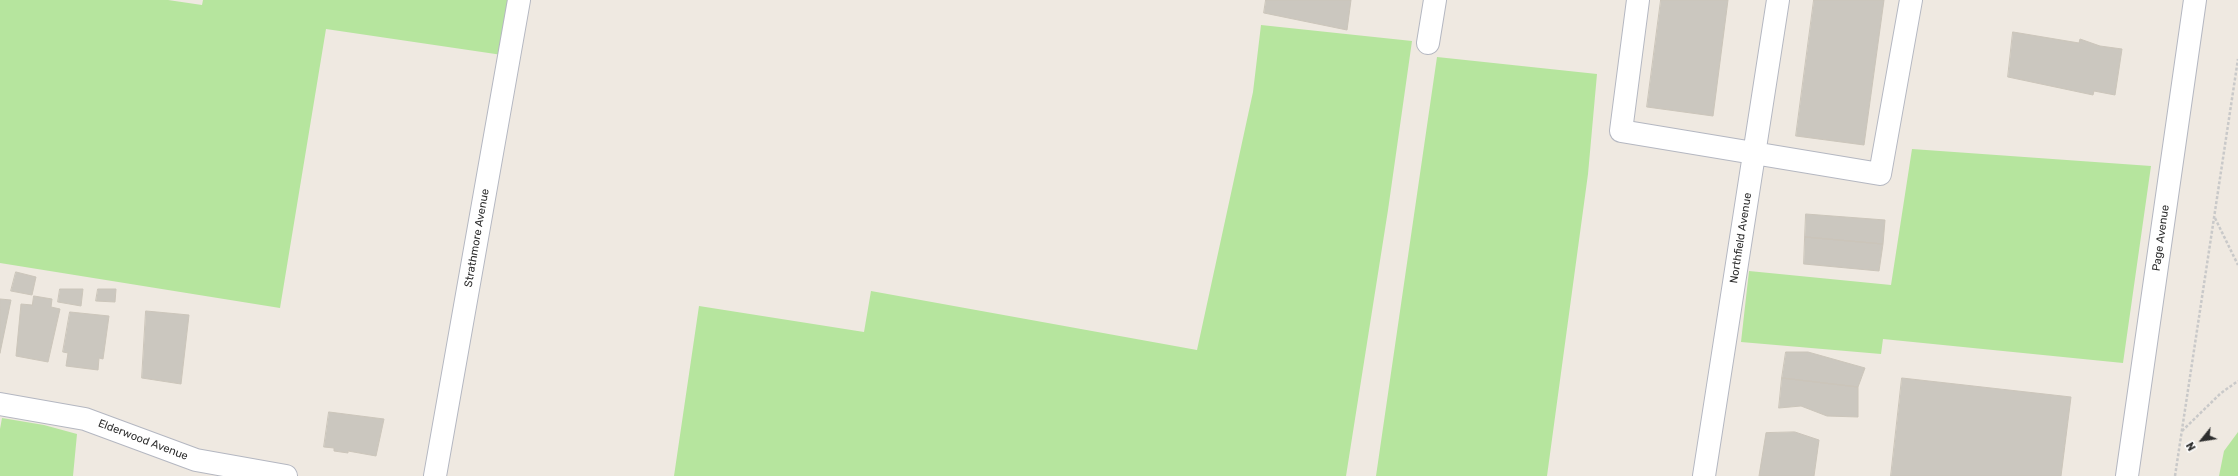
<!DOCTYPE html>
<style>
body{margin:0}
#map{position:relative;width:2238px;height:476px;overflow:hidden;background:#efe9e1;font-family:Rubik,sans-serif}
canvas{display:block}
.north{position:absolute;left:2182px;top:420px;width:40px;height:40px;-webkit-text-stroke:3px #fff;paint-order:stroke;rotate:240deg;font-size:11px;font-weight:700;line-height:16px;text-align:center;color:#2e2e2e}
.north::after{content:'';display:block;margin:auto;width:14px;height:18px;background:#2e2e2e;clip-path:polygon(50% 0,100% 100%,50% 72%,0 100%)}
</style>
<div id="map">
<canvas width="2238" height="476"></canvas>
<div class="north">N</div>
</div>
<script>
const ctx = document.querySelector('canvas').getContext('2d');
ctx.lineJoin = 'round';
function fill(path, color) { ctx.fillStyle = color; ctx.fill(path, 'evenodd'); }
function trace(path, color, width, dash) { ctx.strokeStyle = color; ctx.lineWidth = width; ctx.lineCap = dash ? 'butt' : 'round'; ctx.setLineDash(dash || []); ctx.stroke(path); }
function drawText(font, color, halo, rows, align = 'center') {
  ctx.font = font + ' Rubik,sans-serif'; ctx.lineWidth = 3.5; ctx.setLineDash([]); ctx.textBaseline = 'middle'; ctx.strokeStyle = halo; ctx.fillStyle = color; for (const [text, x, y, turn = 0] of rows) {
    ctx.save(); ctx.translate(x, y); ctx.rotate((+turn || 0) * Math.PI / 180); ctx.textAlign = isNaN(turn) ? turn : align; if (halo) ctx.strokeText(text, 0, 0); ctx.fillText(text, 0, 0); ctx.restore();
  }
}
fill(new Path2D(`
 M0 0H168L202 5 203 0H519L509 56 326 29 280 308 0 263Z
 M1261 25 1412 41 1388 210 1346 476H674L699 306 864 332 871 291 1197 350 1253 92Z
 M1437 57 1597 74 1588 174 1547 476H1376Z
 M1912 149 2151 166 2123 363 1883 339 1881 354 1741 342 1749 271 1891 285Z
 M2 418 44 425 77 434 73 476H0V429Z
 M2238 432V476H2219L2224 451Z`), '#b6e59e');
const building = new Path2D(`
 M1266 0H1351L1347 30 1264 13Z
 M1661 0H1728L1713 116 1647 107Z
 M1814 0H1884L1864 145 1796 136Z
 M2013 32 2079 43 2080 39 2100 46 2122 49 2115 95 2094 91 2093 95 2008 77Z
 M1806 214 1885 220 1883 244 1805 237Z
 M1805 237 1883 244 1879 271 1804 264Z
 M16 272 36 277 32 295 11 291Z
 M60 289H83L81 306 58 302Z
 M98 289H116L115 302 96 301Z
 M34 296 52 299 51 307 60 309 48 362 16 356 21 304 32 305Z
 M0 299 11 300 0 353Z
 M146 311 189 315 181 384 142 378Z
 M70 312 109 316 103 359 99 358 98 370 66 366 68 353 63 352Z
 M1786 352H1808L1865 368 1858 387 1782 378Z
 M1782 378 1858 387V417L1827 416 1801 406 1779 408Z
 M1902 378 2071 397 2061 476H1891Z
 M329 412 384 419 376 456 348 451V453L334 451V448L324 447Z
 M1795 432 1819 440 1814 476H1759L1766 433Z`);
fill(building, '#cbc7bf');
trace(building, '#cbc5ba', 1);
const minor = new Path2D(`
 M1638 0 1621 131 1880 174 1911 0
 M1428 43 1435 0
 M0 404 85 419 196 460 286 476
 M435 476 519 0
 M1704 476 1778 0
 M2127 476 2195 0`);
trace(minor, '#b4b7c1', 24);
trace(new Path2D(`
 M2215 218 2238 265
 M2182 431 2221 393 2238 381
 M2175 476 2238 59`), '#c9c9c9', 2.5, [3, 2]);
trace(minor, '#fff', 22);
drawText('11px', '#2e2e2e', '#fff', [
 ["Strathmore Avenue",477,238,-80],
 ["Northfield Avenue",1741,238,-81],
 ["Page Avenue",2161,238,-82],
 ["Elderwood Avenue",143,440,21]
]);
</script>
